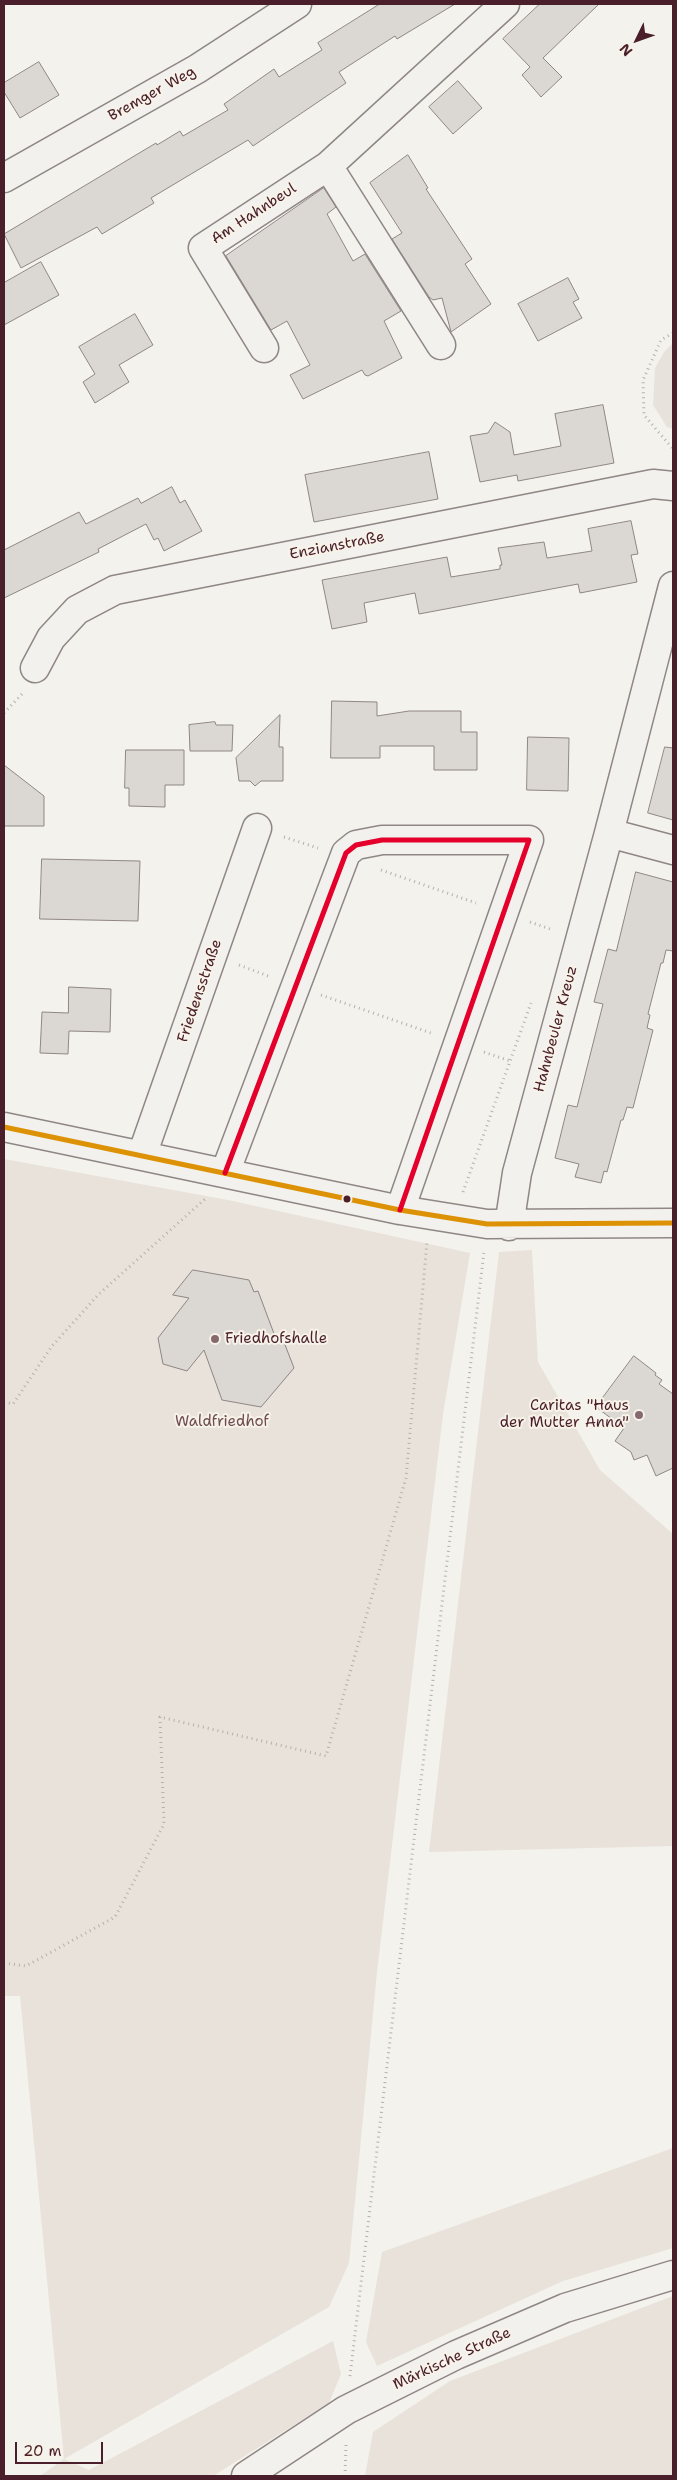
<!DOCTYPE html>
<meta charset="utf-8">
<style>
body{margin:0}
#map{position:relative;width:677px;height:2480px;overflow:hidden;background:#f4f2ec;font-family:"Shantell Sans",sans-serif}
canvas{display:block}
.frame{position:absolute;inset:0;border:5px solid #4a1f2b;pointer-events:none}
.north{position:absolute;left:612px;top:15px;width:50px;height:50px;-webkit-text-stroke:4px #f7f3e8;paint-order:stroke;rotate:228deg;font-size:14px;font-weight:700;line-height:20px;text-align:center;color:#4a1f2b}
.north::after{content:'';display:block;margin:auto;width:18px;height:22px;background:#4a1f2b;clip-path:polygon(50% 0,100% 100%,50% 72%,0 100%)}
.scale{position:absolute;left:15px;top:2442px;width:88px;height:22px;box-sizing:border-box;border:2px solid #4a1f2b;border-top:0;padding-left:6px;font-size:15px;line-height:18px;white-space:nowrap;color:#4a1f2b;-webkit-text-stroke:4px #f7f3e8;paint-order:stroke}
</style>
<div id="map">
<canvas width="677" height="2480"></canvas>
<div class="frame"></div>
<div class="north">N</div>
<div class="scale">20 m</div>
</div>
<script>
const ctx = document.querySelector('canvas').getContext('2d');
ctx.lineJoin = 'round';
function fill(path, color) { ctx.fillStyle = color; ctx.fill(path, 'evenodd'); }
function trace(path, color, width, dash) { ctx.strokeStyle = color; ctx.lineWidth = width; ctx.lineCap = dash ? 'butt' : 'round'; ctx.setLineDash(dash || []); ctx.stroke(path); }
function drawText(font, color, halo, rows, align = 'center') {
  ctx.font = font + ' "Shantell Sans",sans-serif'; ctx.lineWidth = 4; ctx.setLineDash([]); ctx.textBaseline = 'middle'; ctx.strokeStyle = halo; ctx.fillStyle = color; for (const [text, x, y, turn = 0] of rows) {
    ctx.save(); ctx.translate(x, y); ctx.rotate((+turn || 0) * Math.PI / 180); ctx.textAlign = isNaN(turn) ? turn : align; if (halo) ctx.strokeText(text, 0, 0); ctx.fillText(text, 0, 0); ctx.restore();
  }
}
fill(new Path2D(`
 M673 343V429L667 427 653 405 655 368 664 352Z`), '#e7e2db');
fill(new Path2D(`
 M4 1159 228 1200 470 1253 443 1414 377 1972 349 2263 329 2307 64 2459 89 2470 333 2341 341 2374 329 2403 213 2476H40L64 2459 20 1996H4Z
 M532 1250 538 1362 600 1470 673 1534V1846L429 1852 499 1252Z
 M673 2148V2248L563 2281 377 2366 366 2342 382 2252Z
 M673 2296V2476H365L373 2432 450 2381Z`), '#e8e2da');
const building = new Path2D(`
 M380 4H455L397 39 395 36 339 72 346 83 253 146 248 140 151 198 154 203 102 234 97 227 21 268 4 234 156 143 157 145 180 131 183 136 228 110 224 104 274 69 279 77 322 50 318 43Z
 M540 4H599L543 58 562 77 541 97 522 75 530 67 503 39Z
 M39 62 59 95 20 118 4 92V83Z
 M458 81 482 108 453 134 429 107Z
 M408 155 428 188 426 189 472 259 465 264 491 304 451 332 442 298 433 300 429 297 392 239 402 233 370 183Z
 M324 188 336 207 327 214 353 261 365 254 401 311 384 321 402 358 368 376 365 375 362 370 303 399 290 375 310 365 287 321 271 330 226 256Z
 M41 262 59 295 4 325V283Z
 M568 278 579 299 573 302 582 318 538 341 518 304Z
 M135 314 153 345 119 365 129 382 95 403 83 382 95 374 79 347Z
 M603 405 614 463 518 481 517 475 480 482 470 436 488 433 495 422 510 432 514 455 561 446 555 414Z
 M429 452 438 499 314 522 305 475Z
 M172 487 180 503 185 500 202 531 164 551 158 538 154 540 146 524 98 549 99 552 4 598V550L79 512 86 524 138 498 141 503Z
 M631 521 638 554 631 555 637 582 580 593 578 584 419 614 415 593 364 603 367 622 332 629 322 580 447 557 451 577 500 569V565H502L498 548 544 542 547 558 592 551 588 529Z
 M332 701 377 702V716L409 711H461V732H477V770H434V746H380V758H331Z
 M280 715 279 747H283V781H261L255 786 250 781H239L236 758Z
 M215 722 216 725H233L232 751H190L189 725Z
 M528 737 569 738 568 791 527 790Z
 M665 747 673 748V820L648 813Z
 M126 750H184V785H165V807L129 806V788H125Z
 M4 765 44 796V826H4Z
 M42 859 140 861 138 921 40 919Z
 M636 872 673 882V951L666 950 663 963H661L648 1014 650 1015 647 1028 653 1030 633 1108 627 1107 623 1120H621L607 1172 604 1171 601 1183 575 1177 579 1164 555 1158 568 1105 577 1107 603 1004 594 1002 608 949 616 951Z
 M69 987 111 989 110 1032 69 1031 68 1054 40 1053 42 1012 68 1013Z
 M193 1270 249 1280 254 1292 258 1291 276 1339 282 1337 294 1368 261 1407 222 1400 204 1350 187 1371 163 1364 158 1338 189 1298 173 1295Z
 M634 1356 656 1373 655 1375 662 1380 659 1384 673 1394V1468L656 1476 647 1455 634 1460 631 1452 615 1441 624 1428 596 1407Z`);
fill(building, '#dbd7d3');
trace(building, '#8f8685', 1);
const minor = new Path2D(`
 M328 166 441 345
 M4 178 197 69 297 4
 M264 348 203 248 328 166 505 4
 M35 668 51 638 77 610 115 590 653 484 673 486
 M609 833 673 850
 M4 1127 400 1210 487 1224 673 1223
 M142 1155 257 828
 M225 1173 346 853 356 845 382 840H529L400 1210
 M509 1226 517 1173 609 833 673 586`);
const major = new Path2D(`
 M246 2476 346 2410 456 2355 565 2308 673 2275`);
trace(minor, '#8f8685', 31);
trace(major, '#8f8685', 31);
trace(new Path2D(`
 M673 333 661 340 643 380 644 415 673 449
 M4 713 22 694
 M284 837 318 848
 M381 870 476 903
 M530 922 553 930
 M239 965 268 976
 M321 995 431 1033
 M484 1052 510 1061
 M463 1192 531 1003
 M4 1402 13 1404 52 1346 99 1294 205 1199
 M4 1963 26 1966 115 1917 164 1824 160 1717 326 1756 406 1478 427 1242
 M350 2376 484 1252
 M345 2476 346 2444`), '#b6b0ae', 3, [1, 4]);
trace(minor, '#f2f1ed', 28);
trace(major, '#f2f1ed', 28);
trace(new Path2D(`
 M4 1127 400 1210 487 1224 673 1223`), '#dd9206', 5);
trace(new Path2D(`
 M225 1173 346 853 356 845 382 840H529L400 1210`), '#e4002b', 5);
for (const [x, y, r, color] of [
 [347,1199,4.5,"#4a1f2b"],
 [215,1339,5,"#86696f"],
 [639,1415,5,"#86696f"]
]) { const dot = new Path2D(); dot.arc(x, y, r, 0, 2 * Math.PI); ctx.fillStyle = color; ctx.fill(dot); trace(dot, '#f7f3e8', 2); }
drawText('15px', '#4a1f2b', '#f7f3e8', [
 ["Bremger Weg",152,94,-29],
 ["Am Hahnbeul",254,214,-33],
 ["Enzianstraße",337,546,-11],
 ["Friedensstraße",200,991,-71],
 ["Hahnbeuler Kreuz",556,1029,-75],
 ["Märkische Straße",452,2359,-25]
]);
drawText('15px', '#4a1f2b', '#f7f3e8', [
 ["Friedhofshalle",225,1339],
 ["Caritas \"Haus",629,1406,"right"],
 ["der Mutter Anna\"",629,1423,"right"]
], 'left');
drawText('15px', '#6f4c53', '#f7f3e8', [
 ["Waldfriedhof",222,1422]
]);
</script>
